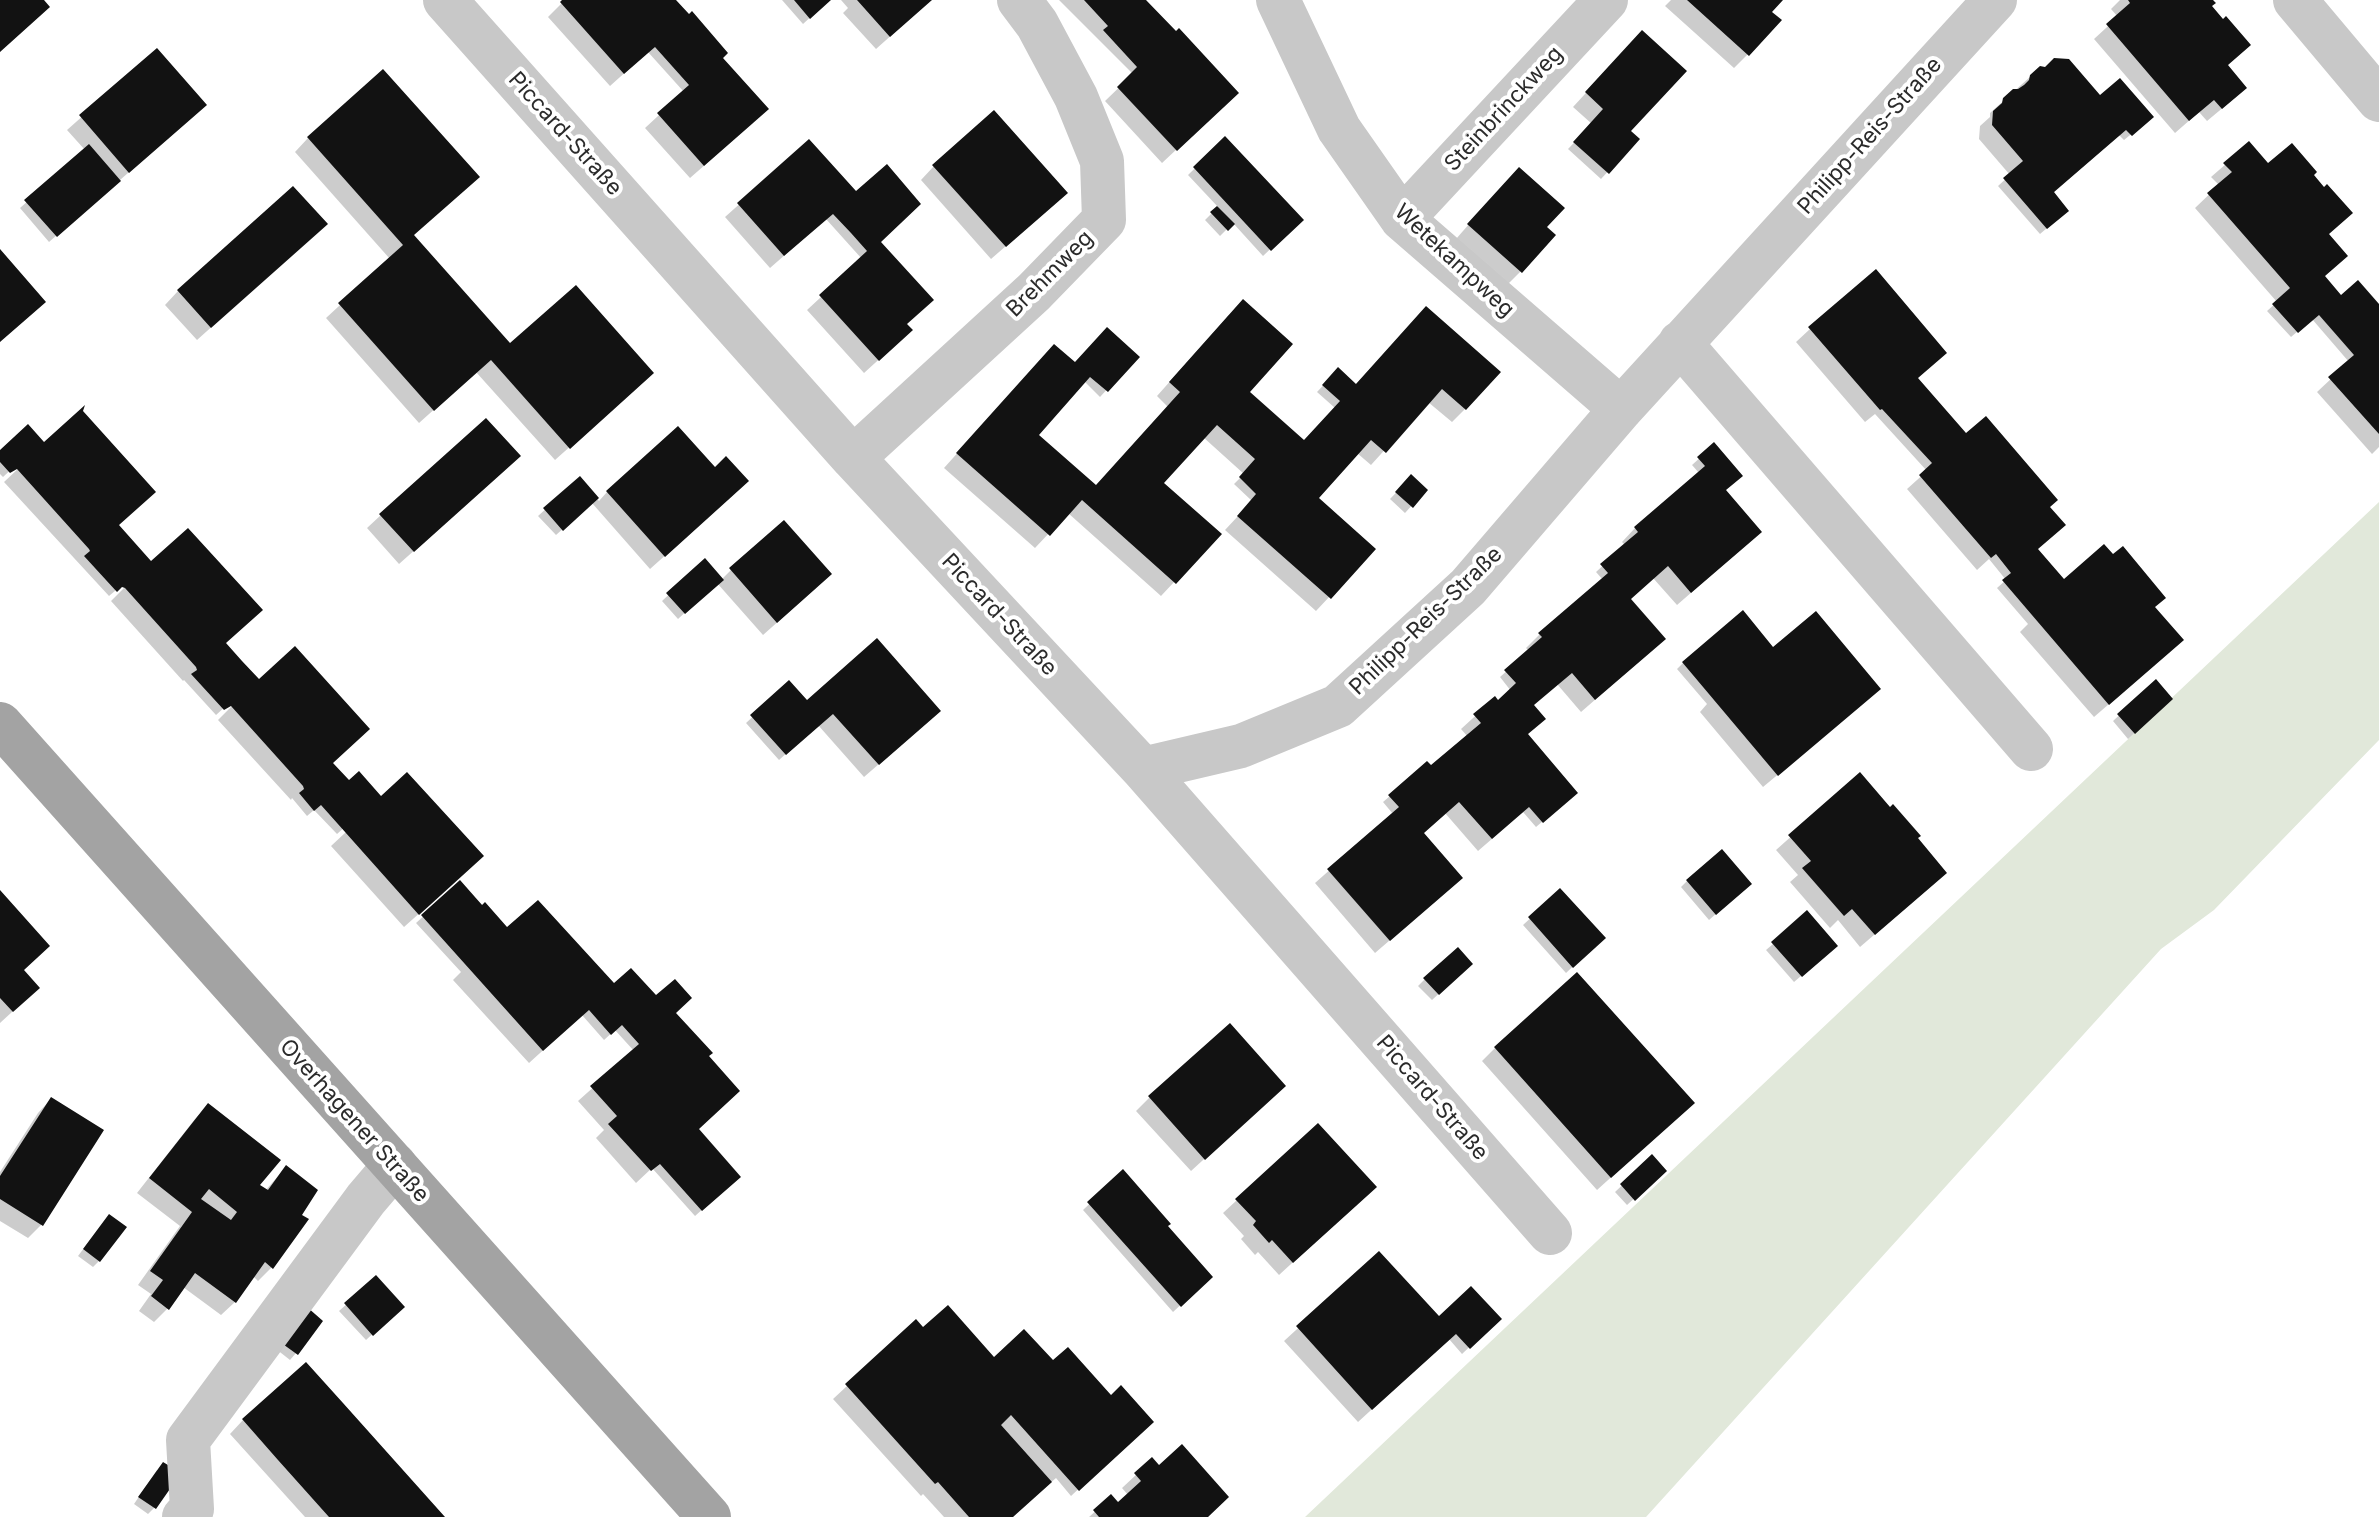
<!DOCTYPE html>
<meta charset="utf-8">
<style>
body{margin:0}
canvas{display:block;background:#fff}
</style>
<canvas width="2379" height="1517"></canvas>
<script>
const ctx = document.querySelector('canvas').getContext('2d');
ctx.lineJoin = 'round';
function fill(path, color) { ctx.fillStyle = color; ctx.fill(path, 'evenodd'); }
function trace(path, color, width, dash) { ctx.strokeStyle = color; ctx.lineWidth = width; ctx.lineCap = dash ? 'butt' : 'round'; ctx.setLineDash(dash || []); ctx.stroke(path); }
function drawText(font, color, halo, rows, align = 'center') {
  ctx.font = font + ' Inter,sans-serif'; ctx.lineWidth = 8; ctx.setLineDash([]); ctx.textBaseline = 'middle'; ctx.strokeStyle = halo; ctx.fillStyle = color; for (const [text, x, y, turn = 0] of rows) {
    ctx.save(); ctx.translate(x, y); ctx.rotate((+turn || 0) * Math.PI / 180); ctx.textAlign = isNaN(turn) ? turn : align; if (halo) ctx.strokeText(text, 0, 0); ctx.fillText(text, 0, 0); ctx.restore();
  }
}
fill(new Path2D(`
 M2379 502V740L2214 910 2161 949 1646 1517H1305Z`), '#e1e8da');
fill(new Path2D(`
 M565 0H674L720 58 753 123 690 178 645 128 684 92 648 52 610 86 548 17Z
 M782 0H829L803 24Z
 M841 0H931L876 49 843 13 848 8Z
 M1059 0H1143L1223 106 1162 163 1105 101 1133 74Z
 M1671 0H1780L1769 12 1748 54 1734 68 1665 6Z
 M2120 0H2210V6L2226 66 2231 101 2207 121 2199 112 2175 133 2094 39 2118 17 2111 9Z
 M1629 46 1627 133 1636 141 1601 179 1568 149 1592 124 1573 107Z
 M157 50 191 118 49 242 20 208 85 150 67 130Z
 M2031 76 2100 98 2145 123 2124 140 2119 135 2052 194 2060 217 2040 234 1998 186 2010 175 1979 139 1980 126 1990 117V113Z
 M308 138 412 236 510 346 638 386 555 460 476 372 419 423 326 318 390 259 295 152Z
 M1225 139 1301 220 1263 256 1233 223 1220 236 1205 220 1218 207 1188 175Z
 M809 142 878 242 905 325 897 343 864 373 807 310 862 259 826 219 770 268 725 217Z
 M2249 144 2267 166 2311 175 2327 235 2323 277 2341 297 2379 307V447L2372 454 2317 392 2349 362 2312 319 2291 337 2267 311 2277 302 2195 208 2219 185 2211 177Z
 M934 166 1052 206 991 259 921 180Z
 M1505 183 1521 271 1507 285 1456 239Z
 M312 237 197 340 165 305 178 291Z
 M1229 315 1247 392 1304 442 1335 408 1317 392 1332 376 1355 385 1413 322 1465 409 1452 422 1428 402 1371 465 1357 453 1316 498 1374 549 1316 611 1225 530 1252 501 1234 484 1244 474 1203 437 1161 483 1219 534 1161 596 1068 513 1035 548 944 468 1041 360 1074 365 1137 357 1100 397 1084 381 1036 435 1095 487 1168 407 1157 396Z
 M1810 329 1916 379 1964 433 2048 508 2036 549 2061 579 2154 608 2168 653 2094 717 2020 632 2028 624 1997 588 2006 580 1989 559 1977 570 1907 489 1927 471 1875 414 1865 422 1796 342Z
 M1714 445 1724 491 1746 545 1677 605 1653 578 1629 599 1650 652 1581 712 1557 684 1532 705 1526 735 1569 799 1536 827 1523 812 1478 851 1445 813 1422 833 1447 891 1375 953 1315 883 1393 814 1383 802 1390 796 1430 769 1468 737 1461 729 1495 698 1498 702 1511 691 1500 677 1529 651 1526 648 1540 634 1603 580 1596 572 1625 545 1622 542 1635 528 1699 473 1692 465Z
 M0 452 117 526 349 783 379 796 468 870 404 927 331 846 360 819 357 816 337 834 314 810 307 816 292 798 291 800 218 720 238 700 236 697 216 715 184 680 183 681 111 601 125 587 122 585 109 596 4 482 20 467 17 464 3 477 0 474Z
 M505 470 399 564 367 528 381 515Z
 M1411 477 1426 490 1405 513 1390 499Z
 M580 478 599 501 607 492 733 495 650 569 592 503 556 535 538 516Z
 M705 561 721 580 731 570 816 588 763 635 717 583 678 619 662 601Z
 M1772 650 1865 702 1763 787 1700 712 1707 704 1677 669 1683 663Z
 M2156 681 2171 699 2128 739 2113 721Z
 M789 683 807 703 925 724 864 777 818 725 779 760 746 723Z
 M1860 775 1915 838 1931 886 1860 947 1838 920 1830 928 1790 882 1798 875 1776 850Z
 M1687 881 1743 890 1709 920 1681 887Z
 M460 883 505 927 614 986 673 1013 707 1056 697 1129 732 1183 695 1216 652 1168 636 1183 596 1138 604 1130 578 1101 634 1051 615 1030 604 1040 582 1015 529 1063 453 980 461 972 416 923Z
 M1560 891 1603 938 1566 973 1523 925Z
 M0 893 21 971 24 1001 0 1023Z
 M1773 944 1829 952 1794 982 1766 950Z
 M1471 964 1432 1000 1418 986 1425 979Z
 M1495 1048 1679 1116 1597 1190 1482 1061Z
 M1150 1097 1270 1099 1191 1171 1136 1111Z
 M51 1099 41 1225 28 1238 0 1221V1172L38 1113Z
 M208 1106 258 1185 265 1191 286 1167 299 1215 272 1267 258 1281 253 1276 235 1302 221 1315 183 1287 167 1309 154 1322 139 1311 151 1294 138 1285 180 1226 137 1193 195 1119Z
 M1318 1125 1361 1200 1279 1275 1258 1252 1255 1255 1241 1239 1244 1236 1223 1213Z
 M1652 1157 1664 1171 1627 1205 1615 1192Z
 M1123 1172 1165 1226 1211 1277 1173 1312 1083 1210Z
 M103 1223 99 1261 93 1267 78 1256Z
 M1379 1254 1439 1319H1499L1462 1354 1449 1339 1358 1422 1284 1341Z
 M376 1278 402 1307 366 1340 339 1311Z
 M301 1316 296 1353 290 1360 276 1349Z
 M916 1322 923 1330 994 1360 1053 1363 1100 1469 1071 1496 1056 1478 1012 1517H944L923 1494 921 1496 833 1399Z
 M243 1420 442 1517H305L230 1434Z
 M1152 1460 1206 1517H1089L1111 1497 1118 1505 1128 1495 1122 1488Z
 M157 1470 155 1507 148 1514 134 1504Z`), '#0003');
fill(new Path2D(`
 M0 0H44L50 7 0 52Z
 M562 0H676L689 14 692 11 728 53 723 58 769 109 704 166 657 113 689 85 655 47 624 74 560 2Z
 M794 0H831L810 19Z
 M857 0H932L890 37Z
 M1084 0H1146L1176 31 1179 28 1239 93 1177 151 1117 87 1137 67 1103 30 1108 26Z
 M1687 0H1783L1772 12 1782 20 1749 56Z
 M2128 0H2213L2216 3 2212 6 2223 19 2226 16 2251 45 2228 65 2247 88 2222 109 2214 100 2189 121 2106 24 2130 3Z
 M1642 30 1687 71 1631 131 1640 139 1609 174 1573 142 1603 109 1585 92Z
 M157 48 207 105 129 173 79 115Z
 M2054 58 2069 59 2100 95 2120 78 2154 117 2132 136 2126 130 2054 192 2069 211 2047 229 2003 178 2023 161 1992 125 1993 111 2002 103 2003 98 2013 89H2018L2024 85 2029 80 2030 75 2040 66 2045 67Z
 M383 69 480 177 414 235 510 343 576 285 654 373 570 449 491 360 434 411 338 303 403 245 307 137Z
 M994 110 1068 193 1006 247 932 165Z
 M1225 136 1304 220 1271 251 1193 167Z
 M809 139 856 191 887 164 921 204 881 242 934 300 907 324 913 330 879 361 819 295 867 251 851 233 833 214 784 256 737 203Z
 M2249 141 2268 163 2292 143 2317 172 2314 175 2324 187 2327 184 2353 213 2329 234 2348 256 2325 276 2341 295 2358 280 2379 304V434L2328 377 2354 355 2319 315 2298 333 2272 304 2290 288 2207 193 2232 172 2223 163Z
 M89 144 121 181 57 237 24 200Z
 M1519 167 1565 208 1547 227 1556 235 1522 273 1467 224Z
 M293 186 328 224 211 328 177 290Z
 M1217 206 1235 224 1228 231 1210 212Z
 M0 249 46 302 0 342Z
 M1876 269 1947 353 1918 378 1966 433 1986 416 2058 500 2050 507 2066 525 2038 549 2064 579 2104 544 2113 554 2123 546 2166 598 2155 607 2184 640 2109 705 2002 580 2011 573 1996 554 1991 558 1919 475 1932 463 1882 409 1880 410 1808 327Z
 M1243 299 1293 344 1250 392 1304 440 1340 401 1322 385 1338 367 1356 384 1426 306 1501 372 1466 410 1442 389 1386 453 1371 440 1319 498 1376 549 1331 599 1237 516 1256 494 1239 477 1255 459 1217 425 1164 483 1222 534 1176 584 1082 500 1050 536 956 453 1054 344 1075 362 1107 327 1140 357 1108 392 1090 377 1039 435 1096 485 1180 392 1169 382Z
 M85 405 83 411 156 492 119 525 151 561 188 528 263 610 226 643 242 661 259 679 295 646 370 729 333 763 349 780 359 771 381 796 407 772 484 856 419 915 321 805 314 811 299 793 304 789 303 786 231 706 224 710 191 674 197 670 196 667 125 588 122 587 117 592 84 556 90 551 89 549 17 469 10 473 0 462V450L28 424 44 442Z
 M486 418 521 456 414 552 379 514Z
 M678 426 715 467 726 456 749 481 665 557 606 491Z
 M1714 442 1743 476 1726 490 1762 532 1691 593 1668 566 1631 599 1666 639 1595 700 1572 673 1534 705 1546 719 1528 734 1578 793 1543 823 1529 807 1492 839 1459 802 1424 833 1463 878 1390 941 1327 869 1399 807 1388 795 1427 761 1431 765 1481 723 1473 714 1495 696 1498 700 1516 683 1504 670 1542 637 1538 633 1608 573 1600 564 1638 532 1634 527 1705 466 1697 457Z
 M1411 474 1428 490 1413 508 1395 492Z
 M580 476 599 498 563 531 543 508Z
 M784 520 832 574 777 623 729 568Z
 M705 558 724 580 685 614 666 593Z
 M1743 610 1773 647 1816 611 1881 689 1778 776 1682 662Z
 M877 638 941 711 879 765 833 714 786 755 750 715 789 680 807 700Z
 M2156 679 2173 699 2135 734 2117 714Z
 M1860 772 1890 807 1893 804 1921 836 1918 838 1947 873 1875 935 1852 909 1844 916 1802 868 1811 861 1788 835Z
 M1722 849 1752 884 1716 915 1686 880Z
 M460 880 482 905 485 902 507 927 538 900 614 983 631 968 656 995 675 979 692 998 676 1013 713 1053 709 1056 740 1091 699 1129 741 1177 702 1211 660 1164 651 1171 608 1124 617 1116 590 1086 639 1044 622 1025 611 1035 589 1010 543 1051 421 915Z
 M1560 888 1606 938 1573 968 1528 917Z
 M0 890 50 946 24 970 40 988 13 1012 0 998Z
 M1807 910 1838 946 1802 977 1771 942Z
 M1458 947 1473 964 1439 995 1423 978Z
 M1577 972 1695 1103 1611 1178 1494 1047Z
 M1230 1023 1286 1086 1205 1160 1148 1096Z
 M51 1097 104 1130 43 1226 0 1199V1176Z
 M208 1103 281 1160 260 1185 268 1190 286 1165 318 1190 302 1215 309 1219 273 1269 265 1262 236 1303 195 1273 169 1310 151 1296 163 1280 150 1271 192 1212 149 1178ZM209 1189 237 1212 231 1220 201 1199Z
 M1318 1123 1377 1187 1293 1263 1272 1240 1269 1243 1253 1225 1256 1221 1235 1199Z
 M1652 1154 1667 1171 1635 1201 1620 1184Z
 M1123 1169 1171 1224 1168 1226 1213 1277 1181 1307 1087 1202Z
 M109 1214 127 1227 100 1262 83 1249Z
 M1379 1251 1439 1316 1471 1286 1502 1319 1470 1349 1456 1334 1372 1410 1296 1326Z
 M376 1275 405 1307 373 1336 344 1303Z
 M948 1305 994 1357 1024 1329 1053 1360 1068 1347 1111 1395 1121 1385 1154 1422 1079 1491 1011 1415 1001 1425 1052 1482 1013 1517H969L938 1482 935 1484 845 1384 916 1319 923 1327Z
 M307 1307 323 1321 298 1355 280 1342Z
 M306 1362 343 1403 445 1517H329L278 1460 242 1419Z
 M1182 1444 1229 1497 1208 1517H1099L1093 1510 1111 1494 1118 1502 1141 1481 1134 1473 1152 1457 1159 1465Z
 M163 1462 181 1473 156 1509 138 1497Z`), '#121212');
trace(new Path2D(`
 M445 0 853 458 1143 769 1550 1233
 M1278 0 1339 129 1402 219 1621 409
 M2295 0 2379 100
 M1402 219 1606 0
 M1680 343 2031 749
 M853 458 1034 292 1104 220 1102 161 1076 97 1037 24 1019 0
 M1143 769 1241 746 1338 706 1468 587 1621 409 1995 0
 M184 1517 192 1509 188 1440 366 1199 395 1165`), '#c8c8c8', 44);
trace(new Path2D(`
 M0 724 709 1517`), '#a3a3a3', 44);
drawText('22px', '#2b2b2b', '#fff', [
 ["Steinbrinckweg",1504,109,-47],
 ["Piccard-Straße",565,134,48],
 ["Philipp-Reis-Straße",1870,136,-48],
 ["Wetekampweg",1454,261,43],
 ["Brehmweg",1050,274,-45],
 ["Piccard-Straße",999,615,47],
 ["Philipp-Reis-Straße",1426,621,-44],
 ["Piccard-Straße",1432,1098,49],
 ["Overhagener Straße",354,1121,48]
]);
</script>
